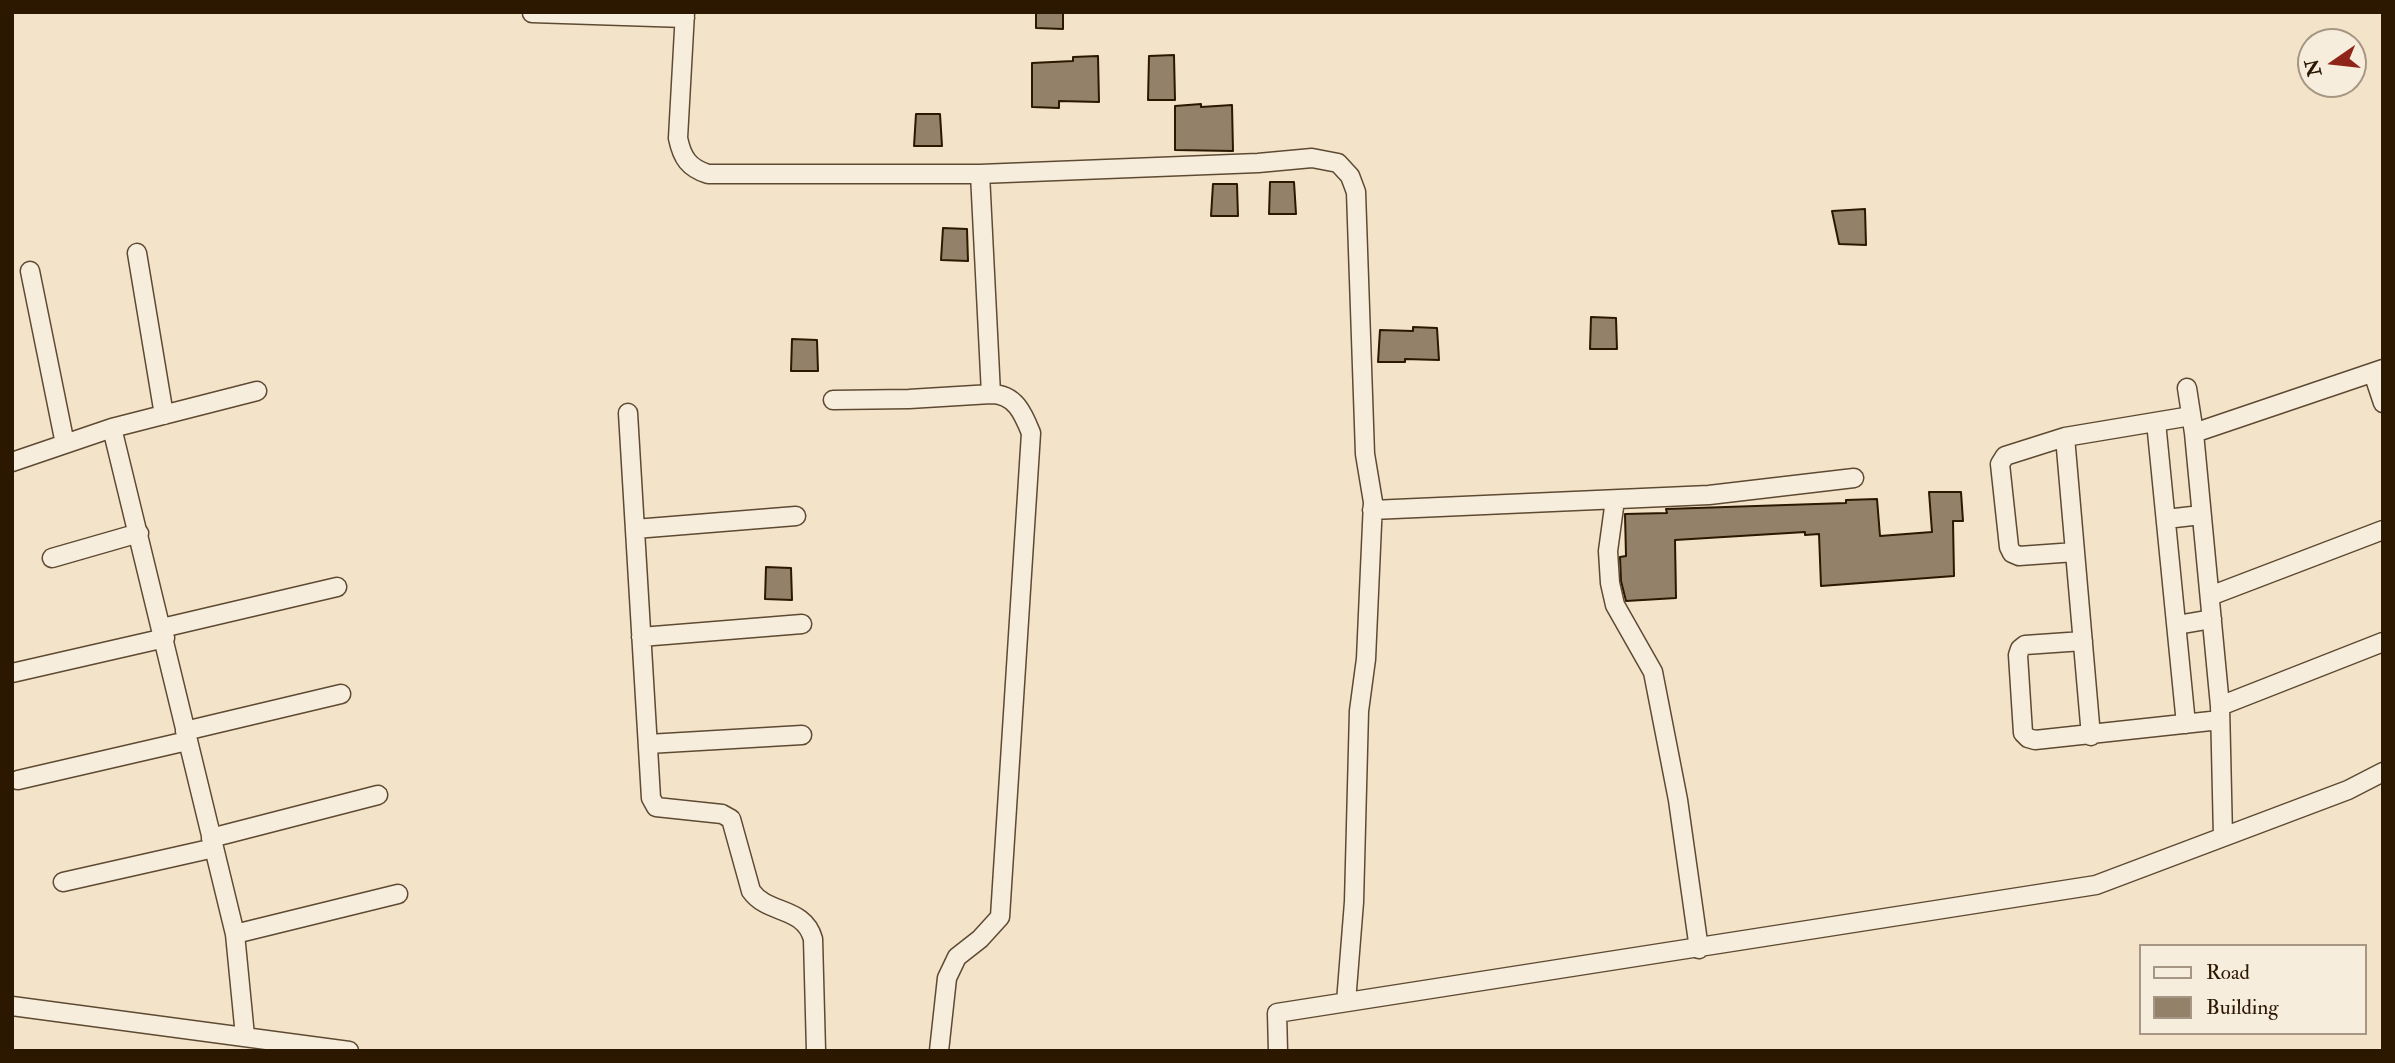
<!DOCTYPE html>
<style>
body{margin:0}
#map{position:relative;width:2395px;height:1063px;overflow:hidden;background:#f3e4c9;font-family:"IM FELL Double Pica",serif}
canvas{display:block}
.frame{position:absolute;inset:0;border:14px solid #2c1700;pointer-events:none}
.legend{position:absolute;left:2139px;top:944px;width:228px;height:91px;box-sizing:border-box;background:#f7eddc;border:2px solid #a69784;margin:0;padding:9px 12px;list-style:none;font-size:21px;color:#2c1700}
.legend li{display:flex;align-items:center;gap:14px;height:35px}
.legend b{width:35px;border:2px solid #a69784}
.north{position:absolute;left:2297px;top:28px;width:70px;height:70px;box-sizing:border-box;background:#f7eddc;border:2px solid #a69784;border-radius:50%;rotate:256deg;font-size:19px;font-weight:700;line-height:28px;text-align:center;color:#2c1700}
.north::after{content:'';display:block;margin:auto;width:24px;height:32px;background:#8f2418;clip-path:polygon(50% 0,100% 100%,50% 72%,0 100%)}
</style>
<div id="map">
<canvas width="2395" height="1063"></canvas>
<div class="frame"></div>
<ul class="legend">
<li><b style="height:9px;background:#f7eddc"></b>Road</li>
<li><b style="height:19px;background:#938269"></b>Building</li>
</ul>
<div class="north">N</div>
</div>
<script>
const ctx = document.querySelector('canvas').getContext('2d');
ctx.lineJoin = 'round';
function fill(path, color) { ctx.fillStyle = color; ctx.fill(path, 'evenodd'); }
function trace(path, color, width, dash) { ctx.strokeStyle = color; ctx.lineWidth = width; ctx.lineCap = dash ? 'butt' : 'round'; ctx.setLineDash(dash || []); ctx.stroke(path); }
const building = new Path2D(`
 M1036 12H1063V29L1036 28Z
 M1174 55 1175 100H1148L1149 56Z
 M1098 56 1099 102 1059 101V108L1032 107V63L1073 61V57Z
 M1201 104V107L1232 105 1233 151 1175 150V106Z
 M916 114H940L942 146H914Z
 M1270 182H1294L1296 214H1269Z
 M1213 184H1237L1238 216H1211Z
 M1865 209 1866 245 1839 244 1832 211Z
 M943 228 967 229 968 261 941 260Z
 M1591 317 1616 318 1617 349H1590Z
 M1413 327 1437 328 1439 360 1405 359V362H1378L1380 330 1413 331Z
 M792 339 817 340 818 371H791Z
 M1929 492H1961L1963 521H1953L1954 576 1821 586 1819 534 1805 535V532L1675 540 1676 598 1626 601 1621 581 1620 557 1626 556 1625 514 1667 513 1666 509 1846 503V500L1877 499 1880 536 1932 532Z
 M766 567 791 568 792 600 765 599Z`);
fill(building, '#938269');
trace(building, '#2c1700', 2);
const street = new Path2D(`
 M685 12 678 138C682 158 689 168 708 174H980L1258 163 1312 158 1338 163 1350 176 1356 192 1365 454 1373 502 1366 659 1359 711 1354 902 1346 1002
 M532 13 685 18
 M137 253 164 415
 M30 271 65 444
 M2373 373 2383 403
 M2187 388 2194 433 2220 706 2223 837
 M833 400 909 399 991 394
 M628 413 651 798 656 807 722 814 731 819 751 891C768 915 804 906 813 939L816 1051
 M2156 422 2186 724
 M112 428 235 934 245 1036
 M2194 433 2383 369
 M2065 437 2091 736
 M12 462 112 428 257 391
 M1615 500 1608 551 1610 583 1615 605 1653 672 1678 800 1699 949
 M1372 510 1709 495 1854 478
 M2166 519 2201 515
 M635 529 796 516
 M2075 552 2019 556 2012 553 2009 547 2000 464 2005 456 2065 437 2191 416
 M52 558 139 533
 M2210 596 2383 530
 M2177 625 2212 619
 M162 628 337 587
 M641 637 802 624
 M2083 641 2025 645 2020 649 2018 655 2023 733 2028 738 2035 740 2220 720
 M12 673 165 638
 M2220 706 2383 642
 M185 731 341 694
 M648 744 802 735
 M18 780 187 741
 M211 838 378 795
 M63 882 214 848
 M235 934 398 894
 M12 1006 349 1051
 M939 1051 947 978 957 957 980 939 1000 917 1031 433C1023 413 1015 394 991 394L980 174
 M1278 1051 1277 1013 2096 885 2348 790 2383 772`);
trace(street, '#5e4a32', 21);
trace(street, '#f7eddc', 18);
</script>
